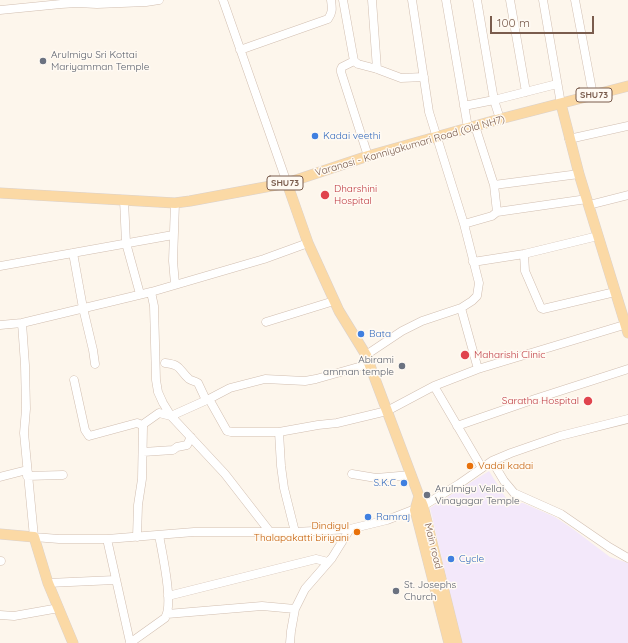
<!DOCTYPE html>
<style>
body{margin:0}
#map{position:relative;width:628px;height:643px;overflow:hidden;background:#fdf6ec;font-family:Quicksand,sans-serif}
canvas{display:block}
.scale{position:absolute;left:490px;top:16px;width:104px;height:18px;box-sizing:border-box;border:2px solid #7a5c4d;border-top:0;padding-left:5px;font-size:12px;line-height:14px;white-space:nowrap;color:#7a5c4d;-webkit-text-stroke:3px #fffaf3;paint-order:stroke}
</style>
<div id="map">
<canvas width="628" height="643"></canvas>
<div class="scale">100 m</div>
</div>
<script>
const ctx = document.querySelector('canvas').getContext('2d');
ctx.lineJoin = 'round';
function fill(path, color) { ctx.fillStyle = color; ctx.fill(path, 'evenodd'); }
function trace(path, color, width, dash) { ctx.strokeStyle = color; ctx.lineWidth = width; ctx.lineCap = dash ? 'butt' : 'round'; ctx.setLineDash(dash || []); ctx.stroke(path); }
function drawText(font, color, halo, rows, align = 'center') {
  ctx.font = font + ' Quicksand,sans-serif'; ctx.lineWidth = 3; ctx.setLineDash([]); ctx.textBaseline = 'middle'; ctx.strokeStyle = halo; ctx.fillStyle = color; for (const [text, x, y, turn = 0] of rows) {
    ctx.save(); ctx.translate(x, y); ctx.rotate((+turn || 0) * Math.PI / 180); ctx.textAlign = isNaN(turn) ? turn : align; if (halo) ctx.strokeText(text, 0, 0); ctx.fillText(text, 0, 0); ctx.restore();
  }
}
fill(new Path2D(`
 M489 471 509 503H523L555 517 573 529 610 557 628 563V643H462L430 508Z`), '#f3e8fa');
const minor = new Path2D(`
 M223 0 287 183
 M343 0 354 61 358 64 377 69 401 78 424 77
 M372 0 377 69
 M412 0 429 112 464 224 479 283 477 296 472 301 461 308 478 369
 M446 0 468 128
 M477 0 494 100 500 119
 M510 0 526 92
 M543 0 561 104
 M575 0 593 95
 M0 10 61 4 77 3 97 4 146 2 159 0
 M240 50 328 19C333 12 332 8 331 0
 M354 61 342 67 341 69V72L368 156
 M464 106 494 100 557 84
 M569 139 628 126
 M494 185 579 174
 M124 200 126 243 140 294
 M175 203 173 261 175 284
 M589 205 628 195
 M497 212 587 199
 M464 224 492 216 497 212 494 185 475 126
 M73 253 83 308 93 350 95 364
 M524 254 525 271 541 308 543 309 615 292
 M473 262 524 254 598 236
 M0 266 173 235
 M151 292 154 306 156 380 158 392 163 403 171 416 225 474 270 532
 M266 322 334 301
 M22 323 25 365 26 409 24 433 34 537 59 539H107L194 532H295L350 529 387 520 423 506 459 484 492 461 511 453 560 436 628 419
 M0 325 22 323 151 292 264 259 308 243
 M366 355 402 331 422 321 461 308
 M165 363C182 365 178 369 189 379 192 381 195 381 198 383L206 400
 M74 380 85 430 89 436 137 423 142 425 143 427 142 479 138 505 137 537
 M434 386 482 468
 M209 399 227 431 231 432H279
 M142 425 159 413 171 416 209 399 230 388 265 379 305 381 316 379 369 364
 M457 426 535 399 628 369
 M143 452 173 450 177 447 187 445 191 437
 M492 461 504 481 514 493 561 514 609 547 628 558
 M352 474 376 478 411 475
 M27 476 63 475
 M0 477 27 470
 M295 532 284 488 281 466 279 432 318 425 337 423 387 411 434 386 478 369 624 325
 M107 539 130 642
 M0 561H1
 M48 583 115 580
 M168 596 316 559 328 562
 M167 614 262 606 295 609
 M0 615 14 616 59 608
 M130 643 165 618C174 604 162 553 159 535
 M290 643 291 631 295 609 305 589 332 558 350 529`);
const major = new Path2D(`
 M561 104 579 174 628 333
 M287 183 308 243 339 311 366 355 419 496 415 510 449 643
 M0 193 175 203 190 201 287 183 368 156 500 119 628 86
 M419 496 423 506 457 643
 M0 534 34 537 48 583 73 643`);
trace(minor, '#d1beb0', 9);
trace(major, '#dad1cd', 11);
trace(minor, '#fff', 8);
trace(major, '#fbd9a5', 10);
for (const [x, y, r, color] of [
 [43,61,4,"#6b7280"],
 [315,136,4,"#3f7fe0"],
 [325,195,5,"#e0444e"],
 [361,334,4,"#3f7fe0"],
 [465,355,5,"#e0444e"],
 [402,366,4,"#6b7280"],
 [588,401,5,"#e0444e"],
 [470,466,4,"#e8710a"],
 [404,483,4,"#3f7fe0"],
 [427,495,4,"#6b7280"],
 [368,517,4,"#3f7fe0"],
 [357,532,4,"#e8710a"],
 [451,559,4,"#3f7fe0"],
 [396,591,4,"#6b7280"]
]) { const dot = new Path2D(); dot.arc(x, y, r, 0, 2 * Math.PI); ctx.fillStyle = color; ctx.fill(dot); trace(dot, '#fffaf3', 1.5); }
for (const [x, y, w] of [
 [594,95,36],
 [285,183,36]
]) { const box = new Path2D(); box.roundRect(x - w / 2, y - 7, w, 14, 3); ctx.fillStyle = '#fffaf3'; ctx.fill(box); trace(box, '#7a5c4d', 1); }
drawText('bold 9px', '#7a5c4d', null, [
 ["SHU73",594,95],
 ["SHU73",285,183]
]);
drawText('10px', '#5b616d', '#fffaf3', [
 ["Arulmigu Sri Kottai",51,55],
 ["Mariyamman Temple",51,67],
 ["Abirami",394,360,"right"],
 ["amman temple",394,372,"right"],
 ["Arulmigu Vellai",435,489],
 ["Vinayagar Temple",435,501],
 ["St. Josephs",404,585],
 ["Church",404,597]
], 'left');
drawText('10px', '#366cbe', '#fffaf3', [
 ["Kadai veethi",323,136],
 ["Bata",369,334],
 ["S.K.C",396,483,"right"],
 ["Ramraj",376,517],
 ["Cycle",459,559]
], 'left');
drawText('10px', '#7a5c4d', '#fffaf3', [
 ["Varanasi - Kanniyakumari Road (Old NH7)",410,146,-16],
 ["Main road",433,546,76]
]);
drawText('10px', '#be3a42', '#fffaf3', [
 ["Dharshini",334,189],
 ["Hospital",334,201],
 ["Maharishi Clinic",474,355],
 ["Saratha Hospital",579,401,"right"]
], 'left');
drawText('10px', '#c56008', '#fffaf3', [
 ["Vadai kadai",478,466],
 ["Dindigul",349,526,"right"],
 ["Thalapakatti biriyani",349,538,"right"]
], 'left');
</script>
